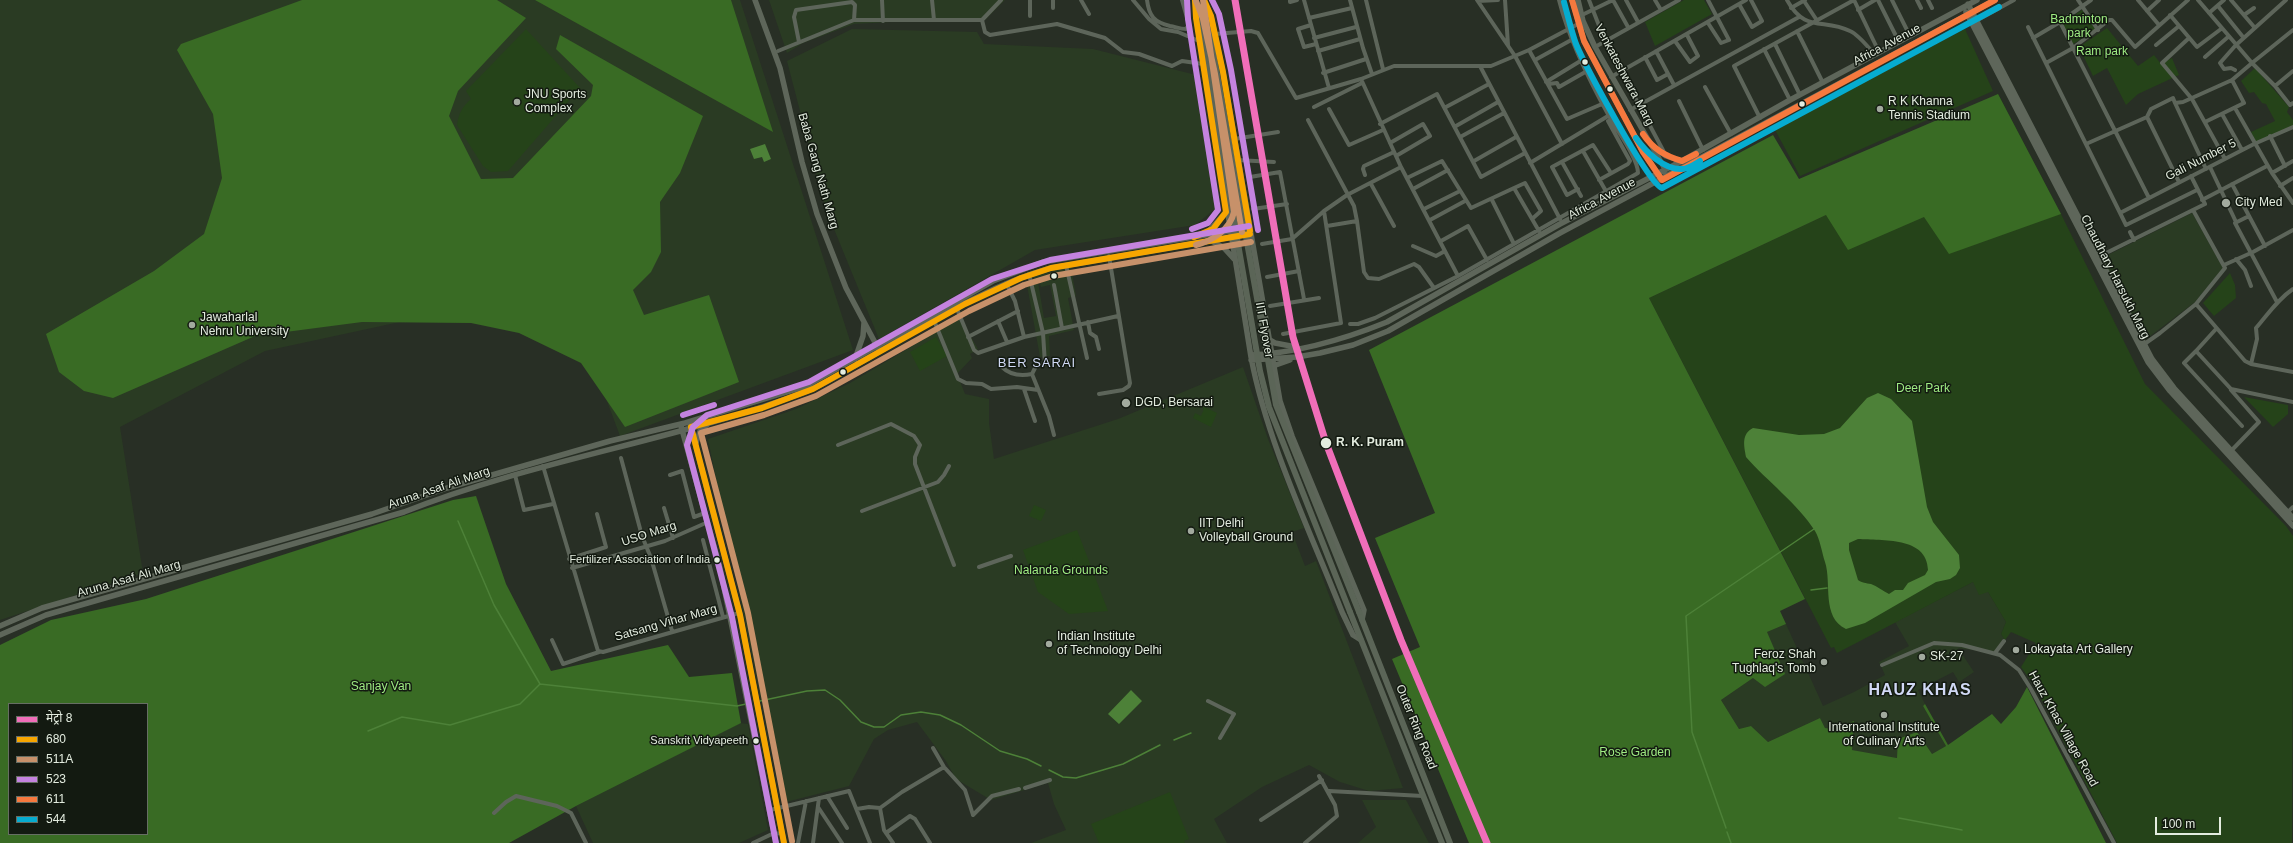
<!DOCTYPE html>
<meta charset="utf-8">
<style>
body{margin:0}
#map{position:relative;width:2293px;height:843px;overflow:hidden;background:#282f25;font-family:Arial,"Noto Sans Devanagari",sans-serif}
canvas{display:block}
.legend{position:absolute;left:8px;top:703px;width:140px;height:132px;box-sizing:border-box;background:#131a11;border:1px solid #666e63;margin:0;padding:5px 7px;list-style:none;font-size:12px;color:#e3ecdf}
.legend li{display:flex;align-items:center;gap:8px;height:20px}
.legend b{width:20px;border:1px solid #666e63}
.scale{position:absolute;left:2155px;top:817px;width:66px;height:18px;box-sizing:border-box;border:2px solid #e3ecdf;border-top:0;padding-left:5px;font-size:12px;line-height:14px;white-space:nowrap;color:#e3ecdf;-webkit-text-stroke:3px #131a11;paint-order:stroke}
</style>
<div id="map">
<canvas width="2293" height="843"></canvas>
<ul class="legend">
<li><b style="height:5px;background:#f06eb9"></b>मेट्रो 8</li>
<li><b style="height:5px;background:#f7a600"></b>680</li>
<li><b style="height:5px;background:#c7916a"></b>511A</li>
<li><b style="height:5px;background:#c483df"></b>523</li>
<li><b style="height:5px;background:#f6793e"></b>611</li>
<li><b style="height:5px;background:#06acd0"></b>544</li>
</ul>
<div class="scale">100 m</div>
</div>
<script>
const ctx = document.querySelector('canvas').getContext('2d');
ctx.lineJoin = 'round';
function fill(path, color) { ctx.fillStyle = color; ctx.fill(path, 'evenodd'); }
function trace(path, color, width, dash) { ctx.strokeStyle = color; ctx.lineWidth = width; ctx.lineCap = dash ? 'butt' : 'round'; ctx.setLineDash(dash || []); ctx.stroke(path); }
function drawText(font, color, halo, rows, align = 'center') {
  ctx.font = font + ' Arial,sans-serif'; ctx.lineWidth = 3; ctx.setLineDash([]); ctx.textBaseline = 'middle'; ctx.strokeStyle = halo; ctx.fillStyle = color; for (const [text, x, y, turn = 0] of rows) {
    ctx.save(); ctx.translate(x, y); ctx.rotate((+turn || 0) * Math.PI / 180); ctx.textAlign = isNaN(turn) ? turn : align; if (halo) ctx.strokeText(text, 0, 0); ctx.fillText(text, 0, 0); ctx.restore();
  }
}
fill(new Path2D(`
 M0 0H740L853 350 620 436 591 358 502 300 265 351 120 427 143 573 0 620Z
 M769 0H1005L986 19 965 18 854 24 803 43 787 53Z
 M852 29 977 32 984 44 1093 49 1196 75 1219 206 1195 225 1035 250 879 339 825 207 787 61Z
 M2192 213 2223 268 2195 302 2145 340 2102 258Z
 M1071 267 1076 296 1068 298 1074 330 1049 336 1050 356 1040 357 1027 285 1038 282 1044 318 1056 316 1050 285 1041 287 1039 281 1034 282 1033 276Z
 M960 318 978 349 970 354 972 358 957 374 965 394 989 399V423L994 459 1118 419 1243 367 1268 439 1304 528 1292 532 1305 566 1316 561 1403 788 1369 791 1340 782 1309 765 1262 787 1214 819 1227 843H1031L1066 830 1054 804 1048 783 991 800 956 779 946 761 917 722 888 730 874 739 849 786 782 803 708 439 796 409 850 383Z
 M1973 582 1988 592 2006 622 2001 634 2005 640 1995 653 1958 648 1974 672 1959 682 1953 672 1918 690 1925 704 1923 706 1946 746 1932 754 1897 758 1851 750 1832 729 1825 728 1820 718 1768 742 1751 726 1739 729 1721 700 1753 678 1767 632 1786 624 1823 706 1854 692 1885 675 1879 662 1909 646 1895 622Z
 M740 723 748 724 768 830 739 843H593L576 806Z
 M1362 800H1406L1429 843H1358L1376 827Z`), '#2a3b23');
fill(new Path2D(`
 M1684 0H1704L1712 14 1655 46 1645 22Z
 M2082 10 2096 30 2073 44 2062 23Z
 M2107 28 2138 66 2154 55 2161 64 2172 58 2179 75 2138 94 2126 105 2107 68 2093 76 2079 47Z
 M526 29 580 88 508 171 491 172 483 166 457 125C459 113 462 107 471 99L466 91Z
 M1965 29 1993 91 1800 176 1774 128Z
 M2255 68 2289 107 2287 112 2293 120V126L2256 142 2251 132 2275 121 2266 104 2262 103 2254 92 2249 93 2241 81Z
 M1998 94 2061 214 2145 384 2286 526 2293 536 2292 843H2117L2035 687 2039 679 2035 676 2032 682 2021 667 2036 643 2011 632 2005 640 2001 634 2006 622 1988 592 1979 595 1973 582 1837 653 1834 647 1831 648 1649 298 1826 215Z
 M2230 273 2235 285 2236 298 2214 316 2203 303Z
 M936 337 947 356 920 371 910 352Z
 M2244 397 2288 405V414L2273 427Z
 M1202 406 1217 413 1211 427 1193 418 1195 413 1201 416 1204 409Z
 M1034 505 1046 510 1041 521 1029 516Z
 M1077 530 1108 611 1069 614 1038 592 1023 550Z
 M1170 792 1189 839 1184 841 1185 843H1099L1091 824Z`), '#254319');
fill(new Path2D(`
 M302 0H497L526 18 458 91 449 116 481 179 513 178 591 96 593 85 556 49 560 35 703 116 680 173 660 202 661 252 651 272 633 290 644 315 709 295 739 382 625 427 581 363 519 333 471 323 362 322 255 336 113 398 84 391 59 372 46 334 154 271 204 234 222 178 213 114 177 50 181 44Z
 M535 0H731L773 132Z
 M1998 94 2061 214 1949 254 1924 217 1848 250 1826 215 1649 298 1805 599 1780 611 1786 624 1767 632 1785 674 1765 687 1753 678 1721 700 1739 729 1751 726 1768 742 1820 718 1825 728 1832 729 1854 721 1852 750 1897 758 1898 739 1917 732 1932 754 1946 746 1923 706 1925 704 1948 745 1992 714 2001 724 2016 707 2027 687 2106 843H1469L1392 659 1420 647 1375 538 1435 513 1369 350 1773 135 1799 179Z
 M476 496 506 584 551 671 668 645 689 677 732 673 741 723 576 806 509 843H0V645L51 620 146 599 453 500ZM9 704H147V834H9Z`), '#396b24');
fill(new Path2D(`
 M765 144 771 159 764 162 762 157 754 159 750 149Z
 M1878 393 1891 399 1912 421 1927 507 1933 522 1959 555 1960 568 1956 575 1950 579 1936 582 1865 623 1846 629C1821 617 1832 583 1825 562 1822 553 1820 539 1815 531 1798 504 1767 481 1746 457 1744 446 1741 434 1753 428L1799 435 1824 434 1840 428 1867 398ZM1858 539C1882 541 1927 536 1928 570L1925 575 1908 583 1903 590H1895L1889 594C1883 591 1877 586 1871 584 1866 583 1862 583 1858 580L1849 550V543Z
 M1131 690 1142 701 1119 724 1108 714Z`), '#4d8138');
trace(new Path2D(`
 M458 521 494 605 540 684 737 706 746 704
 M1811 590 1827 588
 M760 701 807 691 825 690 840 700 861 722 874 727H884L901 715 921 712 940 715 961 725 1000 751 1027 759 1041 766
 M368 731 402 717 450 725 520 704 540 684
 M1174 740 1191 733
 M1049 770 1063 777 1076 778 1123 764 1160 745
 M1899 818 1962 830
 M1726 828 1692 732 1686 616 1814 529
 M1727 832 1731 843`), '#4d8138', 1.5);
trace(new Path2D(`
 M882 0 883 21
 M932 0 934 20
 M1030 0V16
 M1081 0 1089 14
 M1133 0 1149 19 1161 29 1178 32 1199 41
 M1147 0C1149 16 1154 22 1170 26 1176 27 1180 29 1186 29L1189 25 1182 0
 M1290 0V2L1297 0
 M1304 0 1329 88
 M1350 0 1363 48 1372 74
 M1366 0 1383 69
 M1477 0 1515 56 1562 144
 M1505 0 1508 45
 M1589 0 1605 41 1665 154
 M1613 0 1628 27
 M1626 0 1638 22
 M1655 0 1661 10
 M1708 0 1729 40 1721 43 1708 23
 M1787 0C1805 33 1823 18 1850 31 1859 35 1868 47 1875 55
 M1854 0 1879 52
 M1878 0 1899 42
 M1892 0 1910 36
 M1917 0 1921 8
 M1928 0 1932 8
 M2078 0 2098 30
 M2138 0 2159 25
 M2231 0 2255 28
 M1478 1 1498 0
 M1804 1 1816 19
 M1739 4 1752 27 1762 21 1751 0
 M2218 6 2243 37
 M1053 8V0
 M1791 8 1805 0
 M1858 10 1875 0
 M2147 11 2159 0
 M2209 13 2224 0
 M1582 15 1613 0
 M2170 15 2197 47 2221 29
 M2244 15 2254 8
 M1309 18 1352 8
 M982 20 985 32 990 35 1057 24 1105 38 1123 52 1139 54 1172 66 1182 61 1203 64
 M1974 22 2014 0
 M2060 22 2149 198
 M1311 25 1298 29 1304 47 1316 44
 M2028 27 2126 225 2197 190
 M2293 30 2252 63 2275 86 2293 71
 M1797 31 1823 83
 M1215 34 1251 31 1258 33 1296 98 1361 79 1394 66H1491L1529 50 1580 23
 M1314 38 1356 27
 M2033 38 2060 22 2091 0
 M2189 38 2162 63 2192 99 2225 159
 M1675 41 1690 62 1698 56 1687 35
 M799 42 794 17 796 10 852 2 855 5 854 20
 M1775 44 1800 95
 M2156 45 2179 26
 M2236 45 2286 0
 M1595 47 1679 0
 M1764 49 1790 100
 M1529 50 1567 119 1602 104
 M778 51 854 20H982L1001 0
 M1318 51 1360 39
 M1656 51 1674 85
 M1645 57 1657 80 1668 74
 M2205 57 2228 37
 M1535 60 1573 39
 M2046 63 2073 48 2109 20H2112L2135 47 2188 0
 M1480 66 1560 219
 M2235 70 2231 68 2224 69 2220 63 2235 46
 M1323 73 1366 59
 M1611 77 1746 0
 M1361 79 1401 167 1458 276
 M1546 82 1582 60
 M1548 84 1557 83 1559 87 1587 71
 M2275 86 2290 105 2293 103
 M1705 87 1731 134
 M1679 101 1703 150
 M2175 103 2206 169
 M1314 107 1362 83
 M1446 107 1489 84
 M2235 108 2272 173 2293 161
 M1329 109 1349 145 1383 130
 M1630 110 1799 17
 M2222 114 2242 150
 M2147 117 2179 182
 M1760 118 1734 66 1854 0
 M1308 120 1354 206 1357 221
 M2205 122 2244 103 2232 80
 M1380 124 1437 94 1481 177 1525 153
 M1456 126 1498 102
 M1462 136 1504 113
 M2270 136 2285 166
 M1234 139 1278 132
 M1390 143 1423 124 1430 136 1396 156
 M2086 144 2147 117 2151 109 2173 98 2175 103 2183 102 2232 80 2252 63 2198 0
 M1583 151 1607 193
 M1237 160 1274 162
 M1474 161 1516 137
 M1562 162 1581 196
 M1530 163 1608 116
 M2210 167 2236 222
 M2272 173 2293 203
 M1365 175 1363 169 1364 166 1394 152
 M1250 177 1280 172 1304 299
 M1407 178 1442 161 1471 208 1514 188 1539 231
 M1599 180 1628 164 1630 161 1608 121
 M1371 184 1394 226
 M2232 184 2265 246
 M2280 186 2293 178
 M1514 188 1525 183 1541 211 1532 219
 M1413 189 1448 170
 M1578 189 1567 195 1552 167 1593 145 1611 173
 M1492 200 1514 244
 M2202 200 2267 166
 M1253 209 1287 204
 M1424 209 1460 191
 M2193 210 2225 268 2196 304
 M2120 213 2254 144 2293 127
 M2249 216 2235 223 2277 302
 M1430 220 1465 201
 M1327 226 1357 221 1364 272 1368 278 1379 279 1414 264 1419 267 1434 288
 M2130 232 2134 240
 M1441 241 1468 226 1487 260
 M1262 244 1292 239 1324 211 1347 195 1401 167
 M1413 246 1436 256 1445 251
 M2098 257 2205 204 2191 176
 M2236 259 2245 270 2251 286
 M1066 265 1087 358
 M2224 265 2253 252 2293 230
 M1267 277 1299 271
 M1006 283 1015 301 1024 337
 M1054 285 1062 328
 M1270 306 1319 298
 M957 309 974 350 978 353 1024 337 1118 316
 M933 318 958 379 966 383 982 384 991 389 1017 387 1038 390
 M998 321 1007 342
 M1088 322 1090 333 1096 337 1099 349
 M1350 324H1358L1375 318 1458 276 1638 173C1638 158 1617 131 1609 116 1589 80 1569 40 1559 0
 M1283 334 1341 323 1324 211
 M968 337 1018 311
 M2143 345 2160 333 2196 304 2245 361 2251 364 2293 372
 M2196 351 2216 329
 M2251 364 2257 339 2256 328C2268 314 2278 299 2293 289
 M1002 367C1010 375 1022 376 1032 374L1036 366 1045 364 1043 333 1029 274
 M1032 374 1049 416 1054 435
 M1024 389 1035 421
 M1099 394 1123 390 1129 386 1130 383 1109 256
 M2242 426 2184 363 2196 351 2231 389 2293 402
 M838 445 891 424 914 436 920 445 915 457V464L954 565
 M2230 452 2259 422 2231 390
 M621 458 642 536 651 558 672 631
 M543 466 598 651 603 652 739 613
 M515 475 524 510 553 504
 M670 475 682 471 694 517 705 513
 M664 508 673 538
 M862 511 938 482 944 475 949 466
 M2286 514 2293 507
 M703 540 723 617
 M569 559 606 547 597 514
 M979 567 1011 556
 M572 568 665 541 708 522
 M552 640 563 664 599 652
 M1995 653 2004 641
 M1882 665 1934 643 1962 645 2000 655 2019 670 2031 689 2114 843
 M1208 701 1234 714 1220 738
 M933 748 944 767 965 790 973 815
 M1025 788 1050 780
 M1329 791 1423 796
 M827 796 847 828
 M818 807 842 843
 M880 808 902 792 944 767
 M857 809 869 807 880 808 884 830 893 843
 M770 810 849 791 870 843
 M494 813 506 802 516 796 557 806 571 813 586 843
 M973 815 992 796 1019 789
 M1261 820 1322 780
 M886 833 910 816 915 819 930 843
 M753 843 772 834 782 833
 M798 843 806 801
 M813 843 819 798
 M1305 843 1337 816 1335 805 1319 776`), '#5d655a', 4);
trace(new Path2D(`
 M755 0 780 68 802 162 817 214 846 288 879 350
 M1572 0 1584 41 1643 152 1662 180
 M1578 0 1583 21 1595 47 1665 169 1664 172
 M1968 4 2152 359 2174 388 2293 518
 M1205 7 1211 16 1223 72 1280 401 1292 436 1364 610 1362 620
 M1966 12 2148 362 2170 391 2293 526
 M1196 16 1251 357C1267 442 1310 531 1342 612L1353 635 1361 640
 M1654 147 1666 156 1681 161
 M1206 234 1226 212
 M1212 241 1224 248 1234 259
 M1268 339 1275 343 1296 347
 M1251 355C1296 353 1345 339 1387 322L1560 224 1682 161 1790 100 1977 0
 M855 359 863 336 864 323
 M1251 360 1297 357 1320 353 1353 345 1388 331 1560 233 1995 0
 M1273 366 1290 360
 M690 424 740 615 784 843
 M681 426 720 568 776 843
 M696 443 700 431 709 423
 M0 626 42 608 372 514 447 488 610 441 685 423 806 386 993 281 1043 262 1230 231H1249
 M0 635 46 615 404 512C534 460 674 441 805 392 828 383 848 369 870 357 928 324 986 286 1051 268L1250 234`), '#5e665a', 5.5);
trace(new Path2D(`
 M1195 0 1204 47
 M1204 0 1212 46
 M1350 612 1442 843
 M1359 612 1450 843`), '#5b6557', 6);
trace(new Path2D(`
 M1212 46 1276 405 1359 612
 M1204 47 1260 371 1269 407 1350 612`), '#5b6557', 6);
trace(new Path2D(`
 M1204 0 1211 16 1223 72 1250 231
 M1194 237 1213 229 1226 212 1196 18 1195 0
 M784 843 740 615 691 427 762 408 813 389 965 304 1021 278 1051 268 1250 234`), '#f7a600', 6);
trace(new Path2D(`
 M1196 1 1203 19 1215 74 1242 232
 M1196 245C1212 241 1230 230 1234 212L1203 0
 M792 841 748 613 701 433 764 415 816 396 969 311 1024 285 1053 276 1251 242`), '#c7916a', 6);
trace(new Path2D(`
 M1187 0 1188 19 1218 210 1208 223 1192 229
 M1212 0 1219 14 1231 70 1258 230
 M683 415 714 405
 M776 843 732 617 687 445 693 427 707 415 809 382 992 279 1050 260 1249 226`), '#c483df', 6);
trace(new Path2D(`
 M1572 0 1584 41 1643 152 1662 180 1995 0
 M1643 134C1653 149 1665 156 1682 161L1696 154`), '#f6793e', 6);
trace(new Path2D(`
 M1564 2C1568 16 1571 30 1576 44 1584 63 1649 186 1662 188L1999 7
 M1636 138C1646 152 1664 170 1682 169 1688 169 1695 164 1700 161`), '#06acd0', 6);
trace(new Path2D(`
 M1235 0 1293 337 1326 443 1401 640 1487 843`), '#f06eb9', 7);
for (const [x, y, r, color] of [
 [1585,62,3.5,"#e3ecdf"],
 [1610,89,3.5,"#e3ecdf"],
 [517,102,4,"#a2aa9e"],
 [1802,104,3.5,"#e3ecdf"],
 [1880,109,4,"#a2aa9e"],
 [2226,203,5,"#a2aa9e"],
 [1054,276,3.5,"#e3ecdf"],
 [192,325,4,"#a2aa9e"],
 [843,372,3.5,"#e3ecdf"],
 [1126,403,5,"#a2aa9e"],
 [1326,443,6,"#e3ecdf"],
 [1191,531,4,"#a2aa9e"],
 [717,560,3.5,"#e3ecdf"],
 [1049,644,4,"#a2aa9e"],
 [2016,650,4,"#a2aa9e"],
 [1922,657,4,"#a2aa9e"],
 [1824,662,4,"#a2aa9e"],
 [1884,715,4,"#a2aa9e"],
 [756,741,3.5,"#e3ecdf"]
]) { const dot = new Path2D(); dot.arc(x, y, r, 0, 2 * Math.PI); ctx.fillStyle = color; ctx.fill(dot); trace(dot, '#131a11', 1.5); }
drawText('11px', '#e3ecdf', '#131a11', [
 ["Fertilizer Association of India",710,560],
 ["Sanskrit Vidyapeeth",748,741]
], 'right');
drawText('12px', '#9fec83', '#131a11', [
 ["Badminton",2079,20],
 ["park",2079,34],
 ["Ram park",2102,52],
 ["Deer Park",1923,389],
 ["Nalanda Grounds",1061,571],
 ["Sanjay Van",381,687],
 ["Rose Garden",1635,753]
]);
drawText('12px', '#e3ecdf', '#131a11', [
 ["Africa Avenue",1887,45,-28],
 ["Venkateshwara Marg",1624,75,62],
 ["Gali Number 5",2201,160,-27],
 ["Baba Gang Nath Marg",818,171,74],
 ["Africa Avenue",1602,199,-28],
 ["Chaudhary Harsukh Marg",2115,277,63],
 ["IIT Flyover",1264,330,80],
 ["Aruna Asaf Ali Marg",439,488,-19],
 ["USO Marg",649,534,-18],
 ["Aruna Asaf Ali Marg",129,579,-16],
 ["Satsang Vihar Marg",666,623,-16],
 ["Outer Ring Road",1416,727,68],
 ["Hauz Khas Village Road",2063,729,61]
]);
drawText('12px', '#e3ecdf', '#131a11', [
 ["JNU Sports",525,95],
 ["Complex",525,109],
 ["R K Khanna",1888,102],
 ["Tennis Stadium",1888,116],
 ["City Med",2235,203],
 ["Jawaharlal",200,318],
 ["Nehru University",200,332],
 ["DGD, Bersarai",1135,403],
 ["IIT Delhi",1199,524],
 ["Volleyball Ground",1199,538],
 ["Indian Institute",1057,637],
 ["of Technology Delhi",1057,651],
 ["Lokayata Art Gallery",2024,650],
 ["Feroz Shah",1816,655,"right"],
 ["Tughlaq's Tomb",1816,669,"right"],
 ["SK-27",1930,657],
 ["International Institute",1884,728,"center"],
 ["of Culinary Arts",1884,742,"center"]
], 'left');
drawText('bold 12px', '#e3ecdf', '#131a11', [
 ["R. K. Puram",1336,443]
], 'left');
ctx.letterSpacing = '1px';
drawText('13px', '#d1d9f5', '#131a11', [
 ["BER SARAI",1037,363]
]);
ctx.letterSpacing = '0px';
ctx.letterSpacing = '1px';
drawText('bold 16px', '#d1d9f5', '#131a11', [
 ["HAUZ KHAS",1920,691]
]);
ctx.letterSpacing = '0px';
</script>
